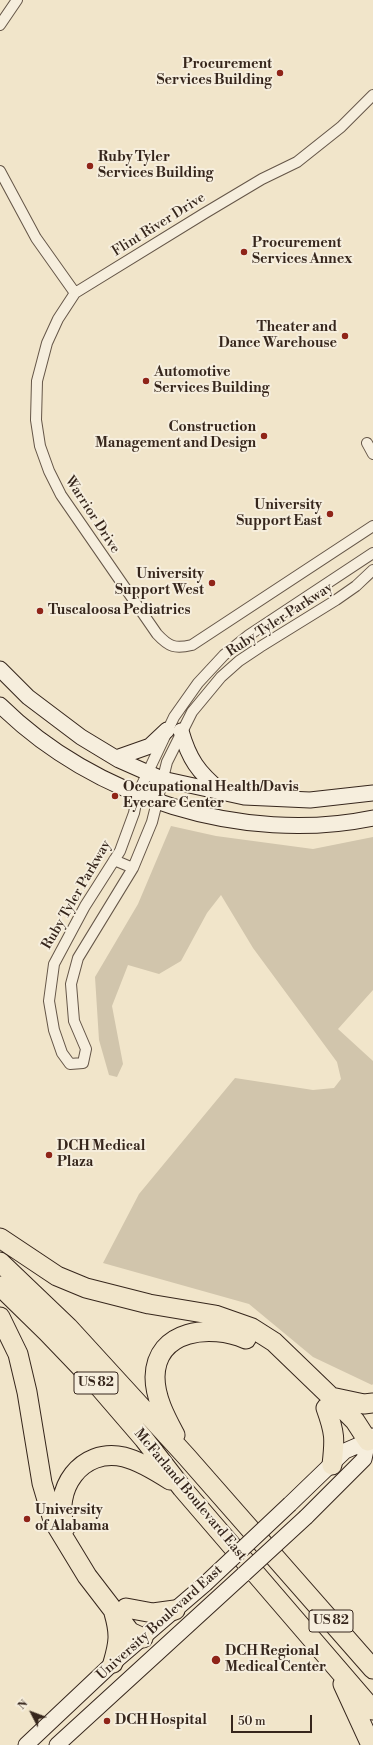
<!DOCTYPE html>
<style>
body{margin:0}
#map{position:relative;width:373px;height:1745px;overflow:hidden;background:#f1e5ca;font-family:"Libre Bodoni",serif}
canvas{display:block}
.north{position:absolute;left:12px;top:1693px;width:40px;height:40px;-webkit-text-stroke:3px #f6eedd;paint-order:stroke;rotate:312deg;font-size:11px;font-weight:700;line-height:16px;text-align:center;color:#36261c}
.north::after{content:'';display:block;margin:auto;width:14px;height:18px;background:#36261c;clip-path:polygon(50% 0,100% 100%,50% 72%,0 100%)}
.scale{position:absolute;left:231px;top:1715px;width:81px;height:18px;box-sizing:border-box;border:2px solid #36261c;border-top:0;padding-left:5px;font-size:12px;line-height:14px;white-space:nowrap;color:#36261c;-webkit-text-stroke:3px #f6eedd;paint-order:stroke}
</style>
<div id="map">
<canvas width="373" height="1745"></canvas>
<div class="north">N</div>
<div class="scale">50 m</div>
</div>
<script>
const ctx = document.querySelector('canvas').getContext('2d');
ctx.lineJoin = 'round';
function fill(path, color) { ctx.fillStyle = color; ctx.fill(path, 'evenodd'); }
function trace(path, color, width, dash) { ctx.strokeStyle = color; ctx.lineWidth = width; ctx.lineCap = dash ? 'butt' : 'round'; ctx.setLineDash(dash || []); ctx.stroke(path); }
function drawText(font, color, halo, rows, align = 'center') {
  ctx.font = font + ' "Libre Bodoni",serif'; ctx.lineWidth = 4; ctx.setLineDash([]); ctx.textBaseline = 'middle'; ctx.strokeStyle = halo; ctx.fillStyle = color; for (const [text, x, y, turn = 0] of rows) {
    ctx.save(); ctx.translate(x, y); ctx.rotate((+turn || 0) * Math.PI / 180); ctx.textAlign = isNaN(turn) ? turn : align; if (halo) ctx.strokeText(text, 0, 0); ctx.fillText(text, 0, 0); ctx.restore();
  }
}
fill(new Path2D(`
 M171 826 216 836 313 849 373 837V990L338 1029 373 1061V1384L372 1385 313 1357 249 1304 103 1263 139 1194 235 1078 313 1090 334 1088 341 1079 337 1062 253 948 221 895 207 913 181 961 159 974 128 965 112 1006 123 1064 117 1077 109 1075 99 1040 95 977 138 904Z`), '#d1c5ac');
const street = new Path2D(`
 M0 25 17 0
 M373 95 341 127 297 162 262 179 205 213 75 293 58 319 47 343 37 381 36 420 40 446 49 471 61 495 157 634C169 647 175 649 192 645L373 526
 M0 171 36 238 75 293
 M367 443 373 454
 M373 553 249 635 224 655 198 683 174 717 138 793 134 813 120 851 85 906 54 964 49 1001 54 1030 62 1053 70 1064 83 1063 86 1049 74 1021 71 984 78 958 133 868 152 822 167 762 192 712 221 677 239 661 260 647 336 600 356 586 373 570
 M114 860 133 868`);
const secondary = new Path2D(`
 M0 669 28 697 81 737 119 760 162 779 244 797 310 800 373 793
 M0 705C94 798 243 845 373 818
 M181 731C189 759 198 772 221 791
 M116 758 150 746 167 730
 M290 1504 345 1451 368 1441 373 1436
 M306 1517 364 1459 368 1441
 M26 1745 113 1663 205 1584
 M57 1745 244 1574`);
const highway = new Path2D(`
 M0 1238 57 1276 86 1288 149 1304 215 1315 252 1328 274 1342 330 1396 355 1421 368 1441
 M0 1262 68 1327 186 1456 373 1669
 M0 1286 47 1332 94 1381 144 1439 182 1488 373 1710
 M0 1317 18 1354 27 1392 42 1483 53 1520 87 1576 130 1632 143 1638
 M331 1397 364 1404 373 1403
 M326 1408C335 1433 335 1439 332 1465
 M175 1435C166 1418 155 1398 155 1377 156 1329 211 1324 246 1339
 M65 1528C52 1490 81 1447 124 1457 140 1461 156 1471 170 1480
 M126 1608 153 1613 175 1610
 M113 1663C119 1642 120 1634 114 1613
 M343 1684 371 1745`);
trace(street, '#655648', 12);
trace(secondary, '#36261c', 17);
trace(highway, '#36261c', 21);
trace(street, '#f6eedd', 10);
trace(secondary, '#f6eedd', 15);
trace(highway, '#f1e5ca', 19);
const secondaryBridge = new Path2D(`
 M244 1574 306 1517
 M205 1584 290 1504`);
trace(secondaryBridge, '#36261c', 17, []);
trace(secondaryBridge, '#f6eedd', 15);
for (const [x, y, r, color] of [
 [280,73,4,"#8f2418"],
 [90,166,4,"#8f2418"],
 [244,252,4,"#8f2418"],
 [345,336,4,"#8f2418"],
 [146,381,4,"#8f2418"],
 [264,436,4,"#8f2418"],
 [330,514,4,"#8f2418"],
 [212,583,4,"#8f2418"],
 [40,611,4,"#8f2418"],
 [115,796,4,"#8f2418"],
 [49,1155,4,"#8f2418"],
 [27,1519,4,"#8f2418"],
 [216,1660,5,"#8f2418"],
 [107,1721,4,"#8f2418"]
]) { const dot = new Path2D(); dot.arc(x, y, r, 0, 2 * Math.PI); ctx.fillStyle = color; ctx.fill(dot); trace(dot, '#f6eedd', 1.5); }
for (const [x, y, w] of [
 [96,1383,44],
 [331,1621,44]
]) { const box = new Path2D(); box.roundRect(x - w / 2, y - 11, w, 22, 3); ctx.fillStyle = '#f6eedd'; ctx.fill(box); trace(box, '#36261c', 1); }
drawText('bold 13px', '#36261c', null, [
 ["US 82",96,1383],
 ["US 82",331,1621]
]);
drawText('bold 14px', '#36261c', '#f6eedd', [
 ["Procurement",272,65,"right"],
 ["Services Building",272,81,"right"],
 ["Ruby Tyler",98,158],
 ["Services Building",98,174],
 ["Procurement",252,244],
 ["Services Annex",252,260],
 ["Theater and",337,328,"right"],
 ["Dance Warehouse",337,344,"right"],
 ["Automotive",154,373],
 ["Services Building",154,389],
 ["Construction",256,428,"right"],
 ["Management and Design",256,444,"right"],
 ["University",322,506,"right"],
 ["Support East",322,522,"right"],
 ["University",204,575,"right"],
 ["Support West",204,591,"right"],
 ["Tuscaloosa Pediatrics",48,611],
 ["Occupational Health/Davis",123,788],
 ["Eyecare Center",123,804],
 ["DCH Medical",57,1147],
 ["Plaza",57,1163],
 ["University",35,1511],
 ["of Alabama",35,1527],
 ["DCH Regional",225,1652],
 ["Medical Center",225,1668],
 ["DCH Hospital",115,1721]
], 'left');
drawText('14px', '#36261c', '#f6eedd', [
 ["Flint River Drive",159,225,-32],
 ["Warrior Drive",92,515,57],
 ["Ruby Tyler Parkway",280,620,-33],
 ["Ruby Tyler Parkway",77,895,-60],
 ["McFarland Boulevard East",190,1495,50],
 ["University Boulevard East",160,1623,-42]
]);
</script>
